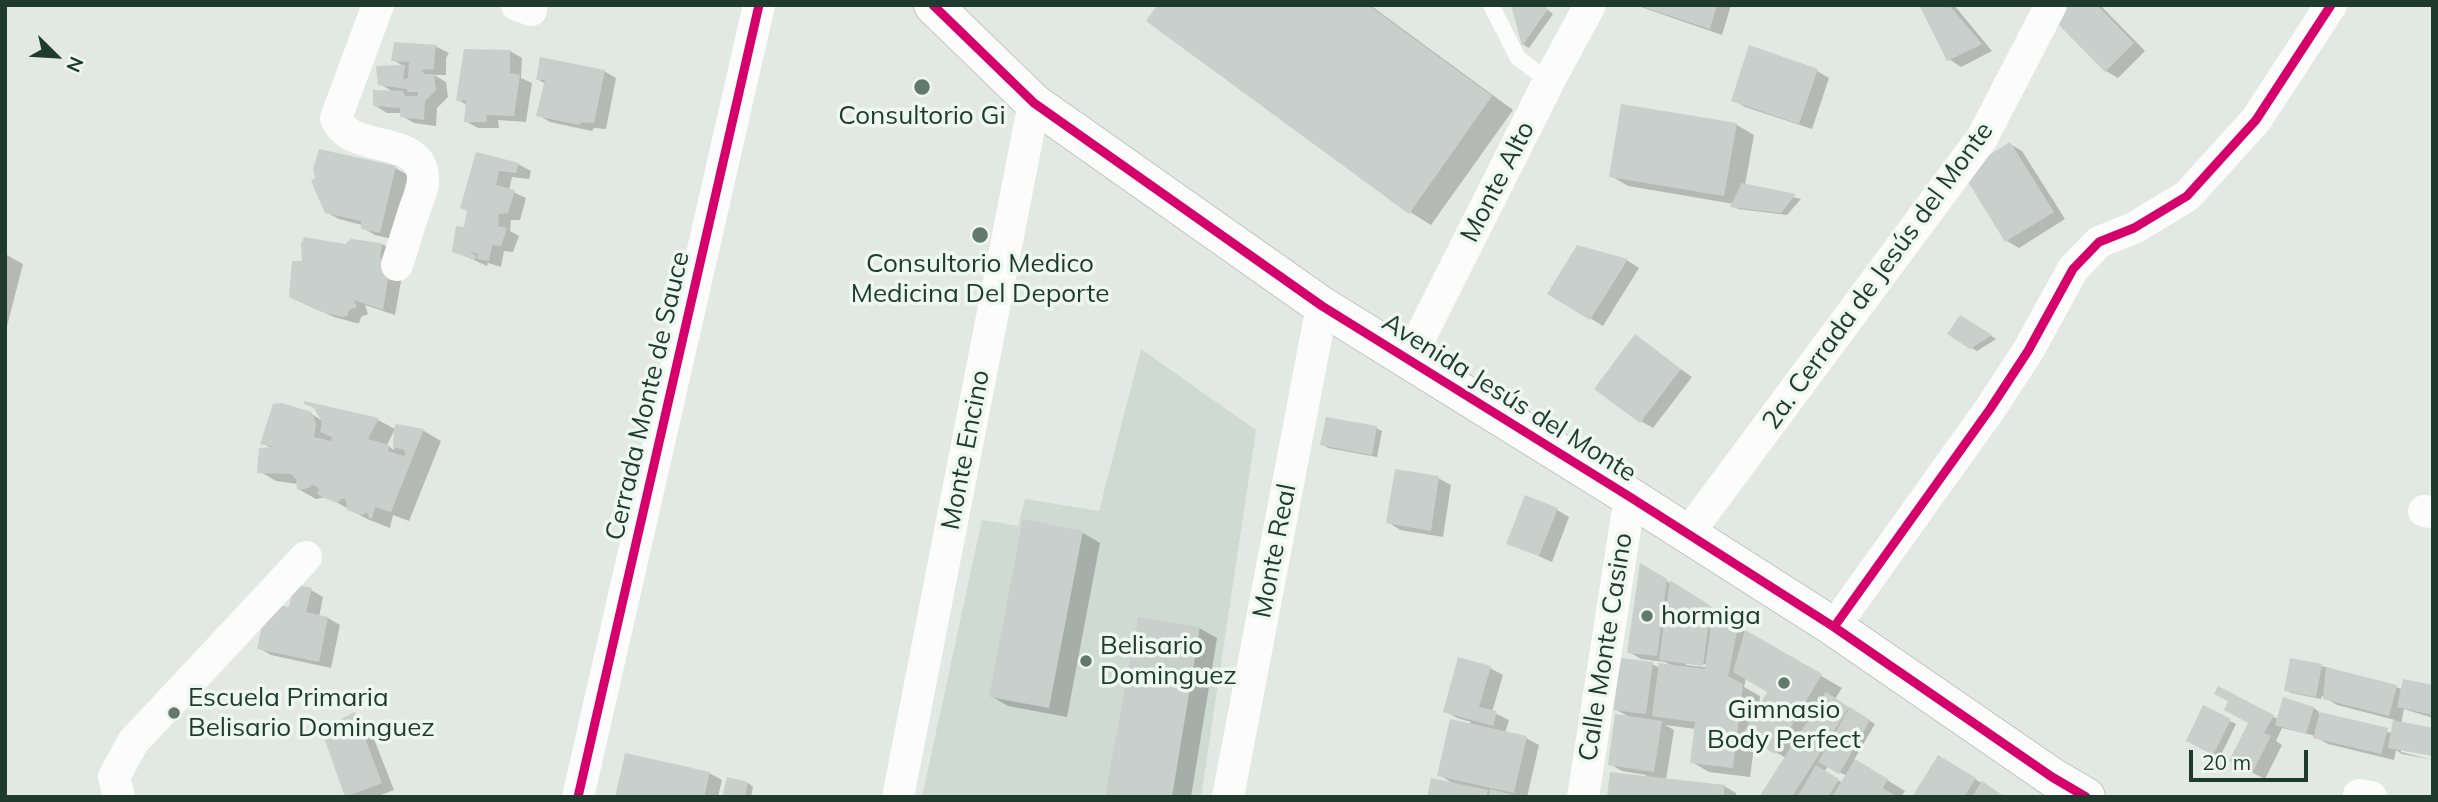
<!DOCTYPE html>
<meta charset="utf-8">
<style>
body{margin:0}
#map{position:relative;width:2438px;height:802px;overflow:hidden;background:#e2e8e4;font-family:Mulish,sans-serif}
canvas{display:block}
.frame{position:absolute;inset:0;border:7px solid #1f3b2f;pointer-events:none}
.north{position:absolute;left:21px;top:21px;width:70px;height:70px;-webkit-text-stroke:5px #eff7f2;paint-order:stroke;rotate:114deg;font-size:19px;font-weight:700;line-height:28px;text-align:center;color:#1f3b2f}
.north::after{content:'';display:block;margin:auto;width:24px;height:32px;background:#1f3b2f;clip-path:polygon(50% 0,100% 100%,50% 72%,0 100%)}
.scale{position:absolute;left:2189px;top:750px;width:119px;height:32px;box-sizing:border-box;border:4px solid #1f3b2f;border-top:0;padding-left:9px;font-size:21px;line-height:24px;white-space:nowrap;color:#1f3b2f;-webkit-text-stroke:5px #eff7f2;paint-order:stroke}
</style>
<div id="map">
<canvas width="2438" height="802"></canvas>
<div class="frame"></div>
<div class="north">N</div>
<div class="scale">20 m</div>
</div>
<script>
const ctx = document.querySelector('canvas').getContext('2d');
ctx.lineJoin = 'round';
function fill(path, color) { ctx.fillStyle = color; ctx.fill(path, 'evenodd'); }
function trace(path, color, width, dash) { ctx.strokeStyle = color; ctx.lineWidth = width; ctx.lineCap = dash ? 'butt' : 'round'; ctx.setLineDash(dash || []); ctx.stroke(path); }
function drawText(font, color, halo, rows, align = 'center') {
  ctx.font = font + ' Mulish,sans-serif'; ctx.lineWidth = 7; ctx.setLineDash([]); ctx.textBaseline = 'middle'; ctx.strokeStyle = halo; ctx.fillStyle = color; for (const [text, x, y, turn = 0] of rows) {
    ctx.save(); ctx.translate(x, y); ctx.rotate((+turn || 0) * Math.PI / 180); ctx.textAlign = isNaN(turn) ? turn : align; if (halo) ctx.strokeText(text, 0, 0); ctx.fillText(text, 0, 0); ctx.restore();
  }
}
fill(new Path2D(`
 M1141 349 1256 430 1201 797H922L982 520 1018 526 1025 499 1099 511Z`), '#cfdad3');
fill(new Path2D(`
 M1159 5H1370L1513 110 1431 225 1410 212Z
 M1513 5H1542L1553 14 1529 48 1524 45Z
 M1635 5H1731L1722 35Z
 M1923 5H1954L1992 51 1961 67 1949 59Z
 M2061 5H2100L2145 51 2118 78 2106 71Z
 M395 44 437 47 449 53 446 58V75H434L446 82 448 97 437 108 436 126 414 123 402 116V113H387L374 105 395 93 380 84 378 67H405L393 60Z
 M510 51 522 58 521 78 532 83 526 122 498 120 499 128H478L465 121 467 105 458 100Z
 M604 71 616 78 606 129 594 128 592 131 550 122 538 115 546 84 537 79Z
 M1817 71 1829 78 1812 129 1745 107 1733 100Z
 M1737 125 1754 135 1745 185 1801 199 1787 215 1738 209 1733 206 1734 204 1628 186 1611 176Z
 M2010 144 2022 151 2065 219 2019 248 2007 241Z
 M477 154 518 164 531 171 529 179 512 177 509 190 526 198 520 220H511L510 231 519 236 513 252 504 251 501 267 488 263 487 266 454 251 465 229Z
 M395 168 408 175 392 239 375 235 363 228 362 225 339 219 326 212Z
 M382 244 394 251 403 270 395 315 365 305 368 314 361 317 359 323H356L334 317 303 303 304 263Z
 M1578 247 1628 261 1639 268 1603 326 1549 293Z
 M5 254 23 264 5 334Z
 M1960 317 1996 339 1977 351 1949 334Z
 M1636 337 1692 377 1653 428 1641 421Z
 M306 403 378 420 395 429 397 426 424 431 441 441 409 521 393 515 390 528 367 519 327 497 316 499 298 489V484L276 481 259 471 273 449 262 443 310 413 324 422 317 410ZM395 429 394 450 387 445Z
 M1376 428 1382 431 1377 457 1328 448 1322 444Z
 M1438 478 1451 485 1443 537 1400 530 1388 522Z
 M1557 510 1569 517 1552 562 1509 543Z
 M1083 533 1100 543 1067 717 1008 706 991 696Z
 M1641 566 1737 622 1736 626 1750 635 1842 688 1835 699 1875 724 1854 760 1905 791 1901 797H1761L1786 758 1755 740 1750 777 1709 772 1692 762 1696 729 1665 725 1674 730 1666 780 1724 786 1736 793V797H1609L1646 778V775L1622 771 1610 764 1631 718 1615 709 1652 664 1660 668 1673 666 1665 662 1641 659 1629 652ZM1686 662 1711 665V668L1686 665ZM1746 678 1769 692 1759 710 1760 696 1744 687ZM1828 766 1847 776 1843 783 1824 772Z
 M311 590 323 597 319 617 328 618 340 625 331 668 271 655 259 648 290 610Z
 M1199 628 1217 638 1191 797H1107Z
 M2322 666 2402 689 2433 687V718L2404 709 2401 724V752L2433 760 2402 754 2396 750 2394 760 2328 744 2312 735 2282 728 2276 741 2282 745 2265 779 2243 768 2250 723 2218 689 2278 719 2314 708 2319 712V714L2392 733 2395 720 2337 705 2322 696 2321 699 2291 693 2286 690Z
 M1490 668 1503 675 1492 712 1509 720 1505 733 1526 738 1539 745 1527 797H1429L1454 784 1439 775 1471 722 1457 718 1445 711Z
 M2204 708 2236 724 2220 757 2188 740Z
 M355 714 367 721 394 790 376 797 346 796Z
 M1938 757 2005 797H1914Z
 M709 773 722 780 718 797H617Z
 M748 783 753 787 751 797H724Z`), '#0003');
fill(new Path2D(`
 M1157 5H1368L1492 96 1409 214 1146 21Z
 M1511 5H1543L1548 9 1522 46Z
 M1637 5H1717L1710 29Z
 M1919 5H1949L1982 44 1947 61Z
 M2059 5H2097L2134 43 2105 72 2053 19Z
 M394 42 438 45 435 50 434 69 422 70 424 74H434L436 90 425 101 424 120 400 117V108L373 106V90L403 91 405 96H418V92H407V89L378 85 376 66 405 65 403 79 408 78 409 62 391 61Z
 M1749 45 1818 69 1799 124 1731 101Z
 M464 49 510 50V73L520 75 514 116 486 115 487 122H464L466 100 456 101Z
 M540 57 605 70 594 123 581 122 580 125 536 116 545 80H536Z
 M1621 104 1737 123 1724 196 1609 177Z
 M2010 142 2054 212 2005 242 1962 172Z
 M319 149 396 166 380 233 361 229V221L325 213 311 181 315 178 313 169Z
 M476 152 519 163 516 173 499 171 496 185 515 190 508 213 499 214 498 226 507 228 501 246 492 245 489 261 477 259 478 254 469 251 476 256 475 260 452 252 456 226 464 227 467 211 460 208Z
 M1742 183 1796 194 1781 213 1730 207Z
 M304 237 345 244 351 239 382 243 380 258 391 261 383 310 354 300 357 307 349 310 347 316 342 317 319 311 289 297 292 261H302L301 244Z
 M1577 245 1628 259 1590 320 1547 294Z
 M1960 315 1992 335 1970 349 1947 334Z
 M1635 334 1681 369 1640 423 1594 389Z
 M304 401 379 418 368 439 389 445 388 451 403 456 406 455 404 450 393 447 394 428 396 424 424 429 391 512 375 507 372 519 369 518 367 512 362 515 347 510 346 500 342 498 337 503 322 497 317 494 319 489 316 486 312 485 309 488 297 490 296 479 291 474 257 473 259 448 274 447 260 444 273 404 282 403 311 412 316 423 314 437 331 441 332 437 320 432 322 422 314 408 304 404Z
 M1326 417 1377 426 1372 455 1320 445Z
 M1395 469 1439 476 1431 531 1386 523Z
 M1525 495 1558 508 1539 556 1506 544Z
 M1023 519 1083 531 1049 708 989 697Z
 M1640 563 1667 579 1657 656 1627 653Z
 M1670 580 1711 606 1703 666 1659 660Z
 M294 584 312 588 306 612 328 617 319 662 257 649 267 603 289 607Z
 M1713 610 1738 626 1728 676 1743 684 1733 768 1690 763 1695 722 1652 716 1659 663 1705 669Z
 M1138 617 1200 627 1172 797H1105Z
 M1745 630 1822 674 1775 754 1742 735 1767 692 1733 672Z
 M1458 657 1491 666 1479 707 1497 711 1493 726 1443 712Z
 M1621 658 1653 662 1646 714 1613 710Z
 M2290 658 2322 664 2316 697 2284 691Z
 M2326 667 2397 685 2389 716 2323 699Z
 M2403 679 2433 685V715L2397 707Z
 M2218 686 2274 715 2264 733 2271 736 2252 773 2229 761 2248 723 2224 710 2228 701 2214 694Z
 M1826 692 1849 707 1792 797H1759Z
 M2283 697 2314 707 2306 734 2275 725Z
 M2203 705 2231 719 2213 755 2186 741Z
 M1850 707 1870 720 1839 774 1818 762Z
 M355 712 382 783 345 797 321 729Z
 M2320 712 2388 728 2381 754 2313 738Z
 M1615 714 1662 721 1654 772 1608 765Z
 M1450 719 1527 736 1514 793 1437 776Z
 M2393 720 2433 728V756L2388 748Z
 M625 753 710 772 704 797H615Z
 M1938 755 1976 778 1964 797H1912Z
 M1855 759 1888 779 1883 788 1897 797H1832Z
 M1816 765 1839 779 1828 797H1797Z
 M1610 772 1725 785 1723 797H1607Z
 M727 777 748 782 745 797H722Z
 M1431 778 1488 790 1486 797H1427Z
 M1982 781 2005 797H1972Z
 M1490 789 1517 796V797H1489Z`), '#c9cfcc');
const secondary = new Path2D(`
 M933 5 1034 103 1322 306 1630 497 1834 627 2052 777 2086 797`);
trace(secondary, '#bbc5bf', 40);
trace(new Path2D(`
 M1491 5 1518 58 1549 81`), '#fbfcfb', 16);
trace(new Path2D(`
 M378 5 336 118C350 156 426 132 423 182 423 190 418 200 415 208 409 227 403 246 397 265
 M517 5 531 10
 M1408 361 1549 81 1590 5
 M2424 511 2433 512
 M1687 535 1982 138 2051 5
 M1834 627 1990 409 2028 351 2073 269 2099 242 2134 228 2187 196 2256 120 2331 5
 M2359 795 2371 797
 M119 797 114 777 133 742 306 557
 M578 797 759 5
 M898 797 1034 103
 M1228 797 1322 306
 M1583 797 1630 497`), '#fbfcfb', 32);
trace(secondary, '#fbfcfb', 38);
trace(new Path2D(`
 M933 5 1034 103 1322 306 1630 497 1834 627 2052 777 2086 797
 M1834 627 1990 409 2028 351 2073 269 2099 242 2134 228 2187 196 2256 120 2331 5
 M578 797 759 5`), '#d6006c', 9);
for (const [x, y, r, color] of [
 [922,87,9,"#63786e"],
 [980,235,9,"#63786e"],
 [1647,616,7,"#63786e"],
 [1086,661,7,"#63786e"],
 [1784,683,7,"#63786e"],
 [174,713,7,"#63786e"]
]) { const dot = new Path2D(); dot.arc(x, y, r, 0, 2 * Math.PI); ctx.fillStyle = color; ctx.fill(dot); trace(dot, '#eff7f2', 2.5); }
drawText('26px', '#1f3b2f', '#eff7f2', [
 ["Consultorio Gi",922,116],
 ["Consultorio Medico",980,264],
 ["Medicina Del Deporte",980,294],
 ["hormiga",1661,616,"left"],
 ["Belisario",1100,646,"left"],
 ["Dominguez",1100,676,"left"],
 ["Escuela Primaria",188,698,"left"],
 ["Belisario Dominguez",188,728,"left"],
 ["Gimnasio",1784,710],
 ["Body Perfect",1784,740]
]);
drawText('26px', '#1f3b2f', '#eff7f2', [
 ["Monte Alto",1498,182,-63],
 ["2a. Cerrada de Jesús del Monte",1878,276,-54],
 ["Cerrada Monte de Sauce",648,396,-77],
 ["Avenida Jesús del Monte",1509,398,32],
 ["Monte Encino",966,450,-79],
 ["Monte Real",1275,551,-79],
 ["Calle Monte Casino",1606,647,-81]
]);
</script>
